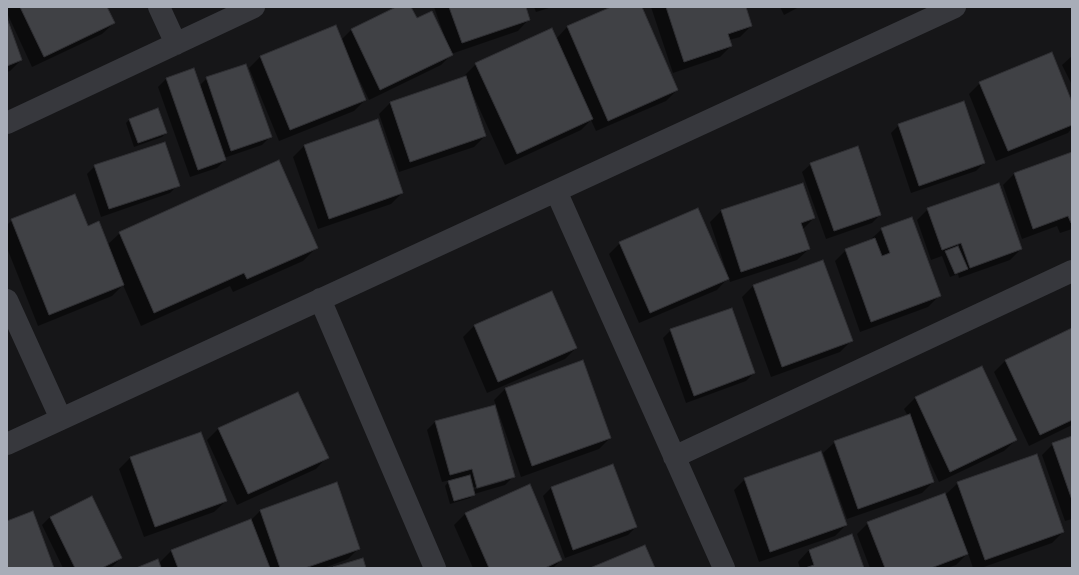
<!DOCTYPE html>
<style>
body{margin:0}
#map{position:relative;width:1079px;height:575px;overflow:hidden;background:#161618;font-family:Poppins,sans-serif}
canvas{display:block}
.frame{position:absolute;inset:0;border:8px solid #a8adb8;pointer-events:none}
</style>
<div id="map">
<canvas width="1079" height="575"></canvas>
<div class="frame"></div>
</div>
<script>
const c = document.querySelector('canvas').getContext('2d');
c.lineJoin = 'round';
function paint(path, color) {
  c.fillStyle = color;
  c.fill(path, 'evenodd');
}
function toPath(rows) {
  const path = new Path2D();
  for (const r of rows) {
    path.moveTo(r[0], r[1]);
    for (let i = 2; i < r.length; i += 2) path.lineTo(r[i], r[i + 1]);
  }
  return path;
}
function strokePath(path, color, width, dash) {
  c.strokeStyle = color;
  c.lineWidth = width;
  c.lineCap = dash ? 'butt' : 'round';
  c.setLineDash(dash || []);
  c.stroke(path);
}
paint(toPath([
 [7,7,106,7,114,23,102,34,32,67,7,13],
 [398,7,410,7,416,19,444,39,445,38,434,7,525,7,529,19,518,31,451,54,452,54,441,65,369,100,355,71,353,71,365,100,354,111,279,141,249,68,260,57,335,26,341,40,352,29],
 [534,7,552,7,536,12],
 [614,7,641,7,677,90,666,101,596,131,591,120,581,130,505,165,469,86,468,87,485,136,474,147,399,172,379,114,390,103,465,77,465,75,476,64,556,39,567,27],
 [651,7,745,7,751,26,740,37,729,40,731,46,720,57,673,73],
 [780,7,799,7,784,15],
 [7,21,21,60,10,71,7,72],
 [1072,56,1072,85,1062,65],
 [207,78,270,137,262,145,224,158,225,160,217,168,190,177,158,87,166,79,200,85],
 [980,83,1072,104,1072,128,1068,133,996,161,969,94],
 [130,119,166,133,162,137,134,147,126,123],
 [899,125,984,163,976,171,911,193,891,133],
 [304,146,402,193,391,204,318,229,293,157],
 [1072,153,1072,229,1060,233,1057,226,1022,239,1003,185,1014,174],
 [811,164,880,215,872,223,826,239,802,172],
 [95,166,178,185,170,193,101,217,87,174],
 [928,209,1021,249,1010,260,959,278,958,274,950,277,942,256,931,260,917,220],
 [721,211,814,218,802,230,809,249,797,260,730,282,729,277,717,290,639,323,609,254,620,243,727,276,728,276,710,222],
 [12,220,88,227,107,245,120,233,317,247,303,261,233,292,230,286,141,326,123,285,112,296,38,326,7,248,7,225],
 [882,229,939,296,928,307,860,332,835,261,846,250,870,240],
 [823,262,851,341,840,352,771,377,742,297,753,286],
 [552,293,576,348,565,359,487,393,463,337,474,326],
 [1072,329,1072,425,1029,446,994,372,1006,360],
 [671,330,754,373,746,381,686,403,663,338],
 [583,361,610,438,599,449,521,477,494,400,505,389],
 [982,367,1016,440,1004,451,939,482,923,448,921,449,933,482,922,493,847,519,823,453,835,442,908,416,904,409,915,398],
 [298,393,327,457,316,469,237,505,207,440,218,429],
 [435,422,513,477,505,485,474,494,470,498,450,504,445,486,450,480,442,482,427,430],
 [505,479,505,481,473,490,472,488],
 [1072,437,1072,519,1065,521,1042,455,1053,444],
 [130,458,226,501,214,512,144,537,119,469],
 [613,465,636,527,628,535,565,558,543,496,551,488],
 [745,479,846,525,835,536,759,562,734,490],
 [958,483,1063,532,1052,543,981,568,973,568,968,553,956,565,947,568,870,568,857,534,868,523,945,495],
 [337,484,359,548,348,559,324,568,162,568,160,562,171,551,250,521,260,511],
 [529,486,561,560,553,568,473,568,454,525,465,514],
 [50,517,121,558,113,566,109,568,63,568,42,525],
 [809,550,863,568,800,568,798,562],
 [363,560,365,568,335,568]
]), '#0007');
const building = toPath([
 [20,7,107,7,115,23,44,57,20,7],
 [396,7,411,7,417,18,432,11,453,55,380,90,351,29,396,7],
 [449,7,526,7,530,20,462,43,449,7],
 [611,7,642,7,678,90,608,121,567,26,611,7],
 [666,7,746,7,752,26,728,34,732,46,684,62,666,7],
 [7,18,22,60,7,66,7,18],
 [336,25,366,100,290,130,260,56,336,25],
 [552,28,593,119,517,154,475,63,552,28],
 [1052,52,1072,102,1072,125,1008,151,979,82,1052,52],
 [246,64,272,137,231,151,206,77,246,64],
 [194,68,226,160,198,170,166,78,194,68],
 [466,76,486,136,410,162,390,102,466,76],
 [964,101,985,163,919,186,898,124,964,101],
 [158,108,167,133,138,143,129,119,158,108],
 [378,119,403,193,329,219,304,145,378,119],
 [165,142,180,186,109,209,94,165,165,142],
 [858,146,881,215,834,231,810,163,858,146],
 [1072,152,1072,222,1071,223,1068,216,1033,229,1014,173,1072,152],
 [279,160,318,248,247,279,244,273,154,313,119,232,279,160],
 [803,183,815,218,801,223,810,249,741,272,721,210,803,183],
 [999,183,1022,249,970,268,961,243,942,250,927,208,999,183],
 [75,194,88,226,99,221,124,285,49,315,11,219,75,194],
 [698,208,729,279,650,313,619,242,698,208],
 [912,217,941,296,871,322,845,249,875,238,882,256,890,253,881,228,912,217],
 [958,246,968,269,955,274,945,251,958,246],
 [823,260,853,341,782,367,753,285,823,260],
 [552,291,577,348,498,382,474,325,552,291],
 [732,308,755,373,694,396,670,329,732,308],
 [1072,328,1072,420,1040,435,1005,360,1072,328],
 [583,360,611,438,532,466,505,388,583,360],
 [982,366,1017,440,950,472,915,397,982,366],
 [298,392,329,458,248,494,218,428,298,392],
 [495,405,515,477,477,488,472,469,450,475,435,421,495,405],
 [910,414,934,482,858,509,834,441,910,414],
 [201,432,227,501,155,527,130,457,201,432],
 [1072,436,1072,500,1052,443,1072,436],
 [821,451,847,525,770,552,744,478,821,451],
 [1037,454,1064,532,985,560,957,482,1037,454],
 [613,464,637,527,573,550,551,487,613,464],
 [470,475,475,495,454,501,448,481,470,475],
 [337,482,360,549,305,568,280,568,260,510,337,482],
 [530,484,562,560,545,568,489,568,465,513,530,484],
 [945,493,968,554,931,568,885,568,867,522,945,493],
 [92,496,122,558,102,568,75,568,50,517,92,496],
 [33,511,54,568,7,568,7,521,33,511],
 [251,519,270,568,178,568,171,550,251,519],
 [852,534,864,568,805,568,814,565,809,550,852,534],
 [645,545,655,568,590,568,645,545],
 [363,558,366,568,333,567,363,558],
 [158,559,161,568,136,568,158,559]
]);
paint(building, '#404145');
strokePath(building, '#303034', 1);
strokePath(toPath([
 [159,7,176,44],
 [7,123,254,7],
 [556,191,724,568],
 [320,299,435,568],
 [7,300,61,419],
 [7,444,955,7],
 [674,457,1072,271]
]), '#37383d', 22);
</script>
